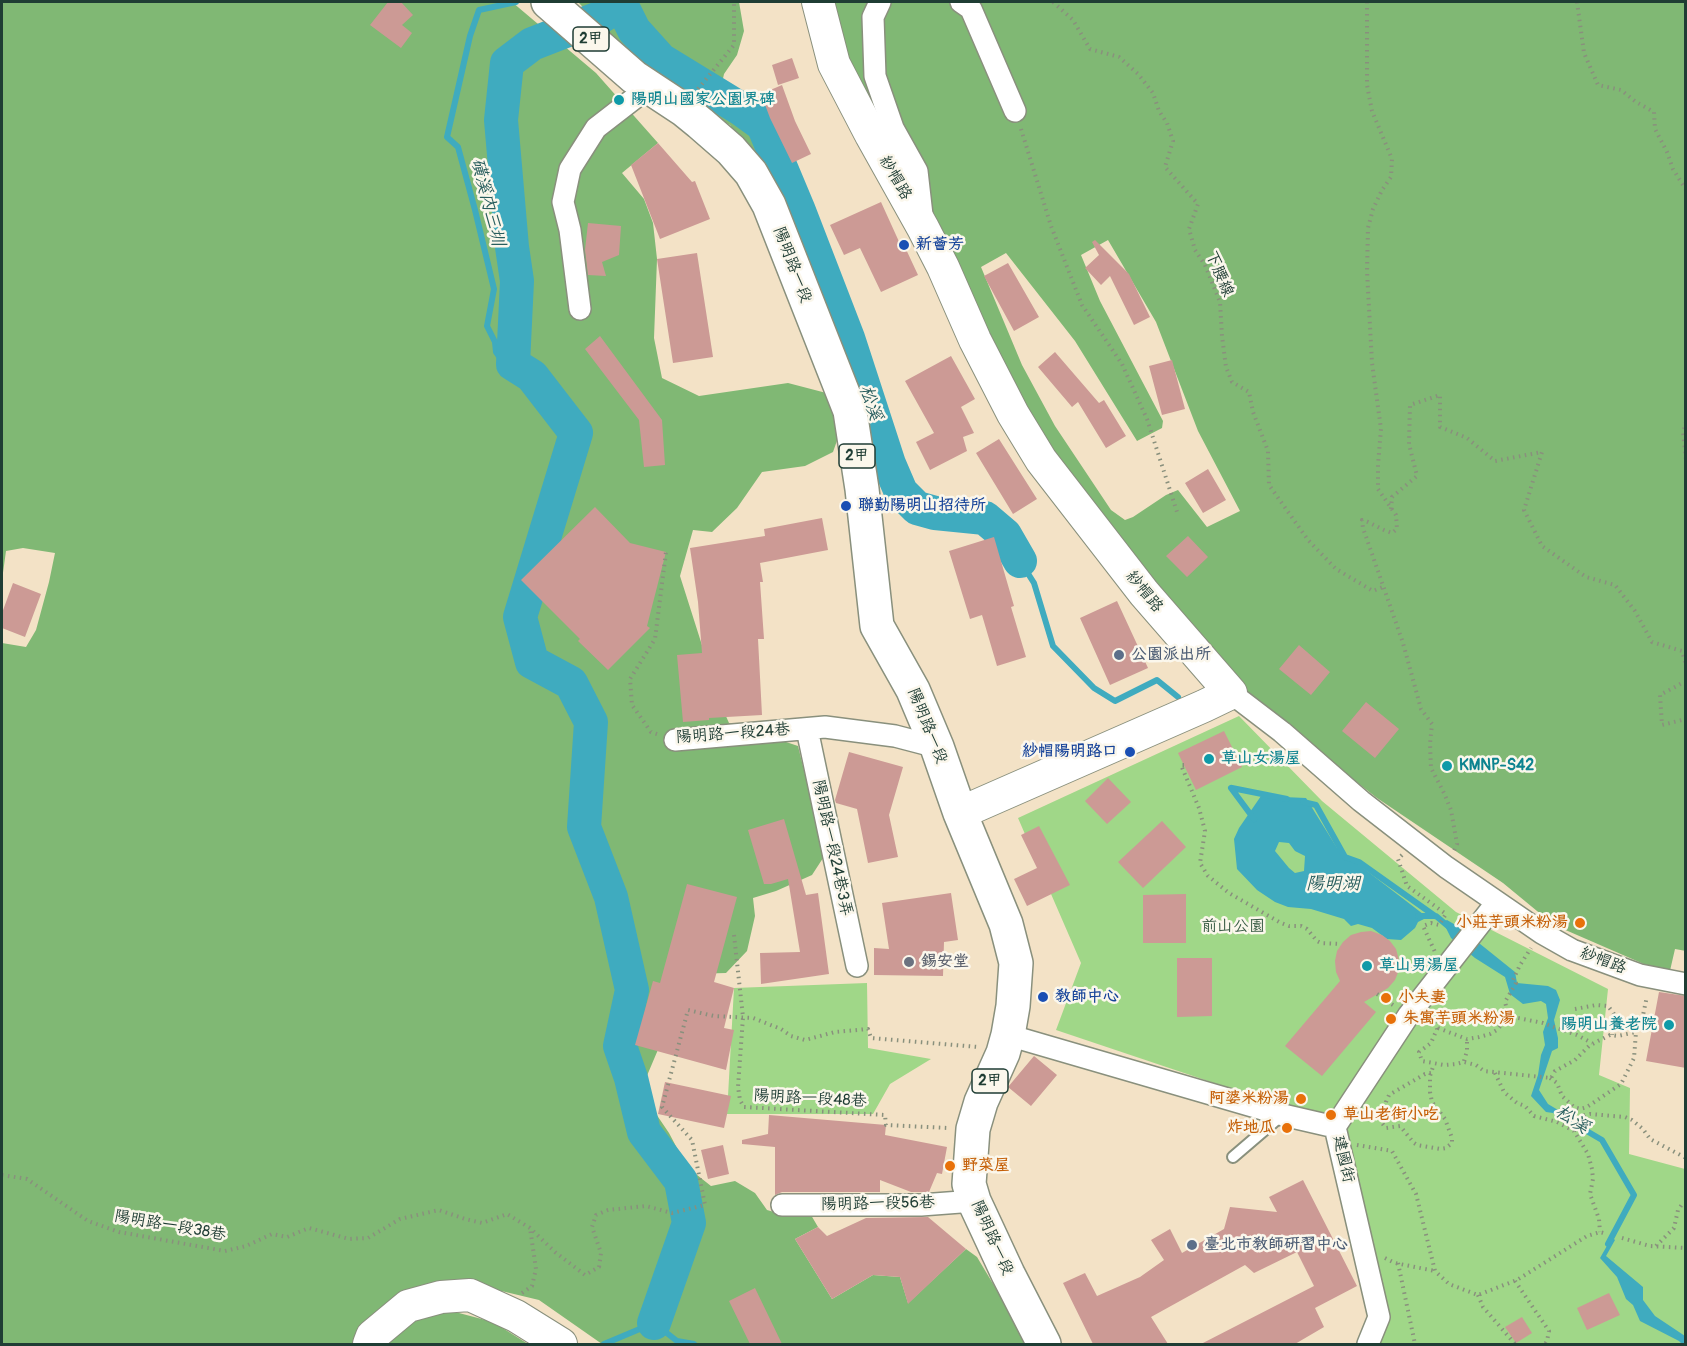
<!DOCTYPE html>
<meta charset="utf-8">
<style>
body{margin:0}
#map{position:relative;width:1687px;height:1346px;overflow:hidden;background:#f3e2c6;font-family:Pangolin,sans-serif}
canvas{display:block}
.frame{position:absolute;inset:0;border:3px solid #1f3d34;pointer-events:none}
</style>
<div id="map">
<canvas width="1687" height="1346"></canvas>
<div class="frame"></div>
</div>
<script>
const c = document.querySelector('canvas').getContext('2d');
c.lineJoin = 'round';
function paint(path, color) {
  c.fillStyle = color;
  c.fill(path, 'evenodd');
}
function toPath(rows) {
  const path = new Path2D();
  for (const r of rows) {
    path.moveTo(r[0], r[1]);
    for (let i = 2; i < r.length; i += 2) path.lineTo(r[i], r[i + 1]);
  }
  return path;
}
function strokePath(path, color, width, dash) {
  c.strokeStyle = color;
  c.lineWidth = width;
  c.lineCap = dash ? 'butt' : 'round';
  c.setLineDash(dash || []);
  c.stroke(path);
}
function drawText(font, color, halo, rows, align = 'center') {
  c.font = font + ' Pangolin,"LXGW WenKai TC",sans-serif';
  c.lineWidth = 5;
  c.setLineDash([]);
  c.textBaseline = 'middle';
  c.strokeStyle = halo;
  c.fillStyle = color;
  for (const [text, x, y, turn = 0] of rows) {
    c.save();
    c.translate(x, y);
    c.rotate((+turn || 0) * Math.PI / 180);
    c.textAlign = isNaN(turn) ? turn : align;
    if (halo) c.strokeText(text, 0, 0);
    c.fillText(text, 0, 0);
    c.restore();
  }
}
paint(toPath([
 [1239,716,1322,801,1456,912,1608,989,1599,1075,1630,1088,1629,1154,1685,1169,1685,1344,1372,1344,1385,1300,1342,1126,1056,1030,1081,963,1018,818],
 [867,983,868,1048,931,1059,890,1084,873,1114,727,1114,734,988]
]), '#a0d788');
paint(toPath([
 [2,2,512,2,596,73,658,143,622,173,644,199,653,223,657,259,654,338,662,378,699,396,788,383,834,395,839,435,833,452,805,466,762,472,737,508,712,532,693,530,680,576,721,705,729,723,798,746,825,855,812,875,776,891,753,898,755,916,747,951,726,973,690,974,646,1078,650,1105,669,1133,687,1167,711,1186,735,1181,755,1193,767,1210,788,1216,811,1215,818,1227,795,1239,832,1299,873,1275,900,1277,908,1303,966,1249,977,1257,1029,1344,602,1344,539,1300,468,1283,358,1344,2,1344,2,643,26,647,36,630,49,582,55,553,23,548,6,551,2,580],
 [578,2,739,2,744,31,737,55,724,74,722,83,753,106,760,156,760,168,747,155,730,125,713,116,647,66,602,27],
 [826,2,1685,2,1686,951,1675,949,1669,975,1554,925,1503,883,1377,798,1264,710,1213,655,1044,456,855,90],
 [1108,240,1156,322,1198,431,1240,511,1207,527,1178,490,1166,495,1133,517,1125,520,1111,510,1055,426,1022,365,981,267,1006,253,1075,341,1137,441,1162,428,1163,421,1100,301,1081,255],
 [442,1311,459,1313,493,1322,528,1344,384,1344,388,1340,422,1316]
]), '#80b874');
paint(toPath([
 [1261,796,1306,798,1337,848,1423,914,1424,919,1418,922,1415,928,1401,940,1387,939,1372,928,1358,924,1351,926,1344,919,1311,909,1288,907,1275,902,1257,890,1237,869,1234,839,1239,828],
 [1279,842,1289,843,1295,851,1305,856,1304,871,1295,873,1289,868,1275,851],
 [1447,920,1459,927,1515,972,1517,983,1548,986,1556,990,1560,1000,1554,1020,1558,1038,1558,1048,1552,1051,1539,1090,1548,1104,1578,1122,1573,1127,1553,1113,1546,1112,1531,1096,1538,1075,1541,1055,1545,1045,1543,1032,1548,1018,1546,1004,1541,1001,1523,1004,1510,994,1505,977,1475,958,1451,938,1443,922],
 [1612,1237,1615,1240,1606,1256,1643,1287,1643,1300,1655,1316,1685,1336,1685,1344,1682,1344,1679,1341,1640,1321,1633,1305,1626,1299,1617,1277,1600,1258]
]), '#3fabbf');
strokePath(toPath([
 [513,364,503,362,496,352,495,342,487,326,494,289,475,210,458,147,447,137,470,36,479,10,516,2],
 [1020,561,1034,583,1053,646,1094,688,1115,701,1157,680,1178,697],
 [1231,788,1254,819],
 [1232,788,1287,799],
 [1303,802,1316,805,1345,857,1359,862,1435,916],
 [1418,916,1436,916,1449,927],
 [1568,1120,1602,1140,1634,1195,1608,1244],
 [604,1344,654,1323,677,1341,694,1344]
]), '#3fabbf', 6);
strokePath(toPath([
 [622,2,621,4,634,30,661,60,741,109,763,125,799,211,848,338,889,464,901,492,917,508,935,513,985,518,1005,535,1020,561],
 [621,4,599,18,532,44,507,63,501,120,512,247,517,281,513,364,532,376,576,433,520,617,532,662,571,683,591,722,584,827,611,897,632,990,620,1046,631,1078,644,1132,681,1181,689,1223,654,1323]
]), '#3fabbf', 34);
paint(toPath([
 [388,2,401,2,413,15,402,25,412,33,401,48,370,25],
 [792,58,799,78,778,85,772,65],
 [782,85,795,121,811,154,792,163,770,118,761,94],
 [658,143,692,182,695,181,710,219,660,239,631,165],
 [881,202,901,246,904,245,918,275,881,292,860,248,844,255,830,225],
 [588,223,621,226,619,255,602,262,606,276,588,275,585,250],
 [1095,240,1129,274,1150,317,1134,325,1110,276,1101,285,1085,268,1099,255,1092,242],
 [697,253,713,357,673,363,657,259],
 [1008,263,1039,317,1014,331,984,276],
 [600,336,662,420,665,465,644,467,639,420,585,349],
 [1055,352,1099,403,1104,400,1126,436,1106,448,1078,402,1072,407,1038,367],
 [951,356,975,399,961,407,974,433,963,437,967,451,930,470,916,442,934,433,905,381],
 [1172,360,1185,409,1162,415,1149,366],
 [999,439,1037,499,1013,514,976,453],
 [1208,469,1226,500,1203,513,1185,483],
 [595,507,630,543,666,552,647,626,650,628,608,670,578,641,580,639,521,580],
 [822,518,828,550,760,563,763,582,760,582,764,639,758,639,762,715,709,718,709,720,683,722,677,655,702,653,698,602,690,548,765,536,764,529],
 [1188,536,1208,557,1187,577,1166,556],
 [994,537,1014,606,1011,607,1026,657,997,666,982,615,970,619,949,551],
 [13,583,41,594,25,637,2,628,2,613],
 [1117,601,1148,668,1110,685,1080,618],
 [1299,645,1330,672,1311,695,1279,669],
 [1366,702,1399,729,1375,758,1342,731],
 [1224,731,1242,767,1196,790,1178,753],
 [849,752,903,767,889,815,898,857,868,863,857,809,836,803,835,800],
 [1108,778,1131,802,1107,824,1085,801],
 [784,819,806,895,818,893,829,974,761,984,760,953,800,952,788,879,771,884,764,884,748,830],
 [1162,821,1186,847,1143,888,1118,862],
 [1039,826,1070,885,1027,906,1014,879,1037,868,1021,835],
 [687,884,737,897,714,982,734,988,724,1028,734,1030,726,1070,635,1045,653,981,660,983],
 [951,893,958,940,944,942,943,976,874,975,874,948,889,949,882,903],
 [1186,894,1186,943,1143,943,1143,895],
 [1371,931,1382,935,1390,941,1396,949,1399,960,1399,970,1395,980,1388,988,1364,1002,1376,1012,1322,1076,1285,1046,1340,981,1336,972,1335,961,1337,951,1343,942,1351,935,1361,932],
 [1177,958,1212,958,1212,1016,1177,1017],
 [1659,992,1686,996,1686,1068,1646,1061],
 [1034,1056,1057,1075,1031,1106,1008,1087],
 [665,1082,731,1096,724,1128,658,1114],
 [769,1115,886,1125,885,1135,947,1147,942,1174,937,1173,929,1192,911,1192,880,1180,880,1192,782,1192,775,1195,775,1147,742,1144,742,1140,768,1134],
 [723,1145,729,1174,708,1179,701,1150],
 [1303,1180,1357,1286,1315,1308,1324,1327,1295,1344,1201,1344,1314,1286,1297,1252,1254,1273,1245,1265,1151,1317,1168,1344,1093,1344,1063,1283,1085,1273,1097,1296,1140,1277,1164,1260,1151,1240,1170,1229,1182,1253,1224,1229,1230,1207,1277,1212,1269,1197],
 [928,1217,966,1249,908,1304,900,1277,873,1275,832,1299,795,1239,818,1227,827,1236,866,1218],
 [755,1288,782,1344,750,1344,729,1301],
 [1609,1293,1620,1315,1587,1330,1577,1308],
 [1522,1317,1532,1333,1516,1343,1505,1327]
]), '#cc9a95');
const lane = toPath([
 [1233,1157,1282,1115]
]);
const street = toPath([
 [880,2,873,17,875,76,893,128,917,171,922,215],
 [961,2,971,9,1015,111],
 [580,309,570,230,563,202,570,169,596,128,649,87],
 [1231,693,1282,732,1361,801,1446,867,1542,933,1572,950,1640,975,1686,984],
 [807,729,857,966],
 [675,740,825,727,895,736,937,747],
 [1008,1035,1283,1115,1335,1127],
 [1335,1127,1408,1016,1497,902],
 [1335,1127,1379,1317,1368,1344],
 [782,1205,921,1205,974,1201]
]);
const secondary = toPath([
 [818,2,834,64,871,135,923,228,943,267,975,340,1013,414,1041,460,1144,593,1231,693,1204,706,960,813],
 [369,1344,372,1336,408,1306,441,1297,470,1295,516,1316,561,1344]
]);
const primary = toPath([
 [548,2,634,77,684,110,700,123,731,150,751,173,769,205,850,411,862,489,877,626,913,690,937,747,960,813,1006,924,1016,963,1013,1006,1008,1035,1003,1053,981,1102,973,1129,969,1184,974,1201,988,1231,1008,1274,1044,1344]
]);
strokePath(lane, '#89907d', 14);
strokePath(street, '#89907d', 24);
strokePath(secondary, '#89907d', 34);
strokePath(primary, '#89907d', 36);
strokePath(toPath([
 [1053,2,1073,20,1090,49,1119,57,1138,74,1153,93,1159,111,1167,123,1173,141,1165,167,1198,204,1189,229,1195,250,1205,265,1220,302,1222,336,1226,367,1232,382,1249,392,1253,412,1268,451,1269,485,1308,540,1336,569,1373,591,1383,587],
 [1367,2,1367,85,1372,111,1392,159,1391,177,1382,190,1373,209,1368,228,1367,271,1372,363,1381,429,1378,465,1378,489,1396,515,1397,529,1392,533,1384,530,1368,522,1362,520,1363,528,1403,643,1421,709,1432,724,1430,744,1431,768,1444,793,1451,810,1457,844,1454,851],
 [1577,2,1584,53,1598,85,1621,90,1636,102,1654,112,1655,129,1667,152,1673,169,1686,190],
 [698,89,734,45,734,2],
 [1021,129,1051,226,1082,305,1122,364,1147,419,1178,515],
 [1686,422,1683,432,1686,461],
 [1391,509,1392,497,1417,476,1409,444,1410,405,1440,395,1440,427,1467,438,1495,461,1542,452,1524,510,1542,546,1586,577,1615,585,1635,611,1652,642,1682,651,1686,665],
 [1686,681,1660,695,1662,725,1686,719],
 [657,734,651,732,632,705,630,679,655,639,666,552],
 [1184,765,1181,765,1199,808,1205,831,1200,863,1208,876,1229,893,1281,923,1289,926,1301,926,1307,929,1317,941,1321,943,1341,944],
 [1402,855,1398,859,1407,886,1446,914,1439,925,1431,923,1423,926,1435,952],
 [734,935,743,1017,738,1087,740,1100,744,1107,885,1115,886,1125,948,1128],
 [1377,994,1393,1005],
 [1575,1009,1596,1005,1608,1006,1617,1018,1612,1027,1612,1035],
 [1432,1017,1437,1029,1431,1043,1419,1052,1422,1061,1444,1065,1456,1064,1464,1062,1476,1065,1484,1071,1551,1078,1555,1071,1575,1060,1589,1046,1598,1041,1610,1035,1618,1036,1636,1032,1642,1020,1647,996],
 [1509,1017,1505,1002,1516,983,1513,980,1520,965,1531,948],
 [1438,1028,1467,1039,1479,1037,1490,1034,1497,1030,1508,1017,1513,1017,1543,1023,1577,1035,1592,1043],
 [1464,1061,1467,1051,1467,1039],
 [1431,1073,1425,1074,1389,1095,1386,1102,1386,1109,1383,1116,1382,1123,1386,1128,1400,1126,1414,1143,1417,1145,1440,1149,1446,1148,1452,1143,1452,1138,1445,1119,1432,1102,1430,1092,1430,1076,1434,1064],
 [1495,1073,1504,1092,1517,1103,1525,1106,1534,1116,1557,1122,1574,1131,1588,1154,1592,1169,1593,1179,1590,1194,1599,1219,1600,1232],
 [1550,1078,1557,1083,1562,1096,1574,1107,1580,1109,1587,1107,1621,1084,1634,1058,1636,1032],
 [1574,1131,1585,1115,1590,1114,1625,1117,1632,1120,1643,1129,1650,1139,1686,1158],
 [1357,1145,1392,1151,1416,1194,1435,1271,1449,1284,1478,1295,1517,1280,1587,1236,1600,1232,1607,1234],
 [2,1175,27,1179,88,1221,119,1232,225,1251,246,1246,272,1234,287,1237,309,1228,349,1239,368,1238,400,1219,439,1210,465,1219,482,1223,507,1214,530,1228,555,1252,585,1275,599,1267,601,1253,592,1227,596,1215,608,1210,646,1206,672,1213,705,1205,692,1140,662,1107,688,1010,714,1016,753,1018,781,1029,791,1036,805,1040,835,1032,868,1029,871,1038,979,1047],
 [1622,1238,1650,1246,1686,1248],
 [1656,1246,1674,1228,1678,1210,1683,1203,1686,1202],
 [1385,1258,1395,1263,1435,1271],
 [1398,1263,1415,1344],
 [1515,1281,1549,1331,1547,1341,1545,1344],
 [522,1293,532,1286,536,1269,530,1228],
 [1478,1295,1483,1307,1515,1344]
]), '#89907d', 4, [1.5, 4.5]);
strokePath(lane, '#fff', 10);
strokePath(street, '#fff', 21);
strokePath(secondary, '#fff', 32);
strokePath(primary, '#fff', 33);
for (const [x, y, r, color] of [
 [619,100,6,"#0f9aa8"],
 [904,245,6,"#1a4fb4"],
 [846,506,6,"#1a4fb4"],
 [1119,655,6,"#5c6f8a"],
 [1130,752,6,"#1a4fb4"],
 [1209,759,6,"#0f9aa8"],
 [1447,766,6,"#0f9aa8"],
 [1580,923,6,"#e8710a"],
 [909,962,6,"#6b7280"],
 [1367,966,6,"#0f9aa8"],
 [1043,997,6,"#1a4fb4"],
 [1386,998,6,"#e8710a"],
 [1391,1019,6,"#e8710a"],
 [1669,1025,6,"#0f9aa8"],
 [1301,1099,6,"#e8710a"],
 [1331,1115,6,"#e8710a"],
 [1287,1128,6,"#e8710a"],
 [950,1166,6,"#e8710a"],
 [1192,1245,6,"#5c6f8a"]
]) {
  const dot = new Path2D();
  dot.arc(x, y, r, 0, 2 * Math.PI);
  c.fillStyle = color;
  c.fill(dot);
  strokePath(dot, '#fbf7ec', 2);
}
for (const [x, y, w] of [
 [591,39,36],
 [857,456,36],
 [990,1081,36]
]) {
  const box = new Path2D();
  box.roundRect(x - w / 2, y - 12, w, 24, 4.5);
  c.fillStyle = '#fbf7ec';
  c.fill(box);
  strokePath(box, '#1f3d34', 1.5);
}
drawText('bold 15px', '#1f3d34', null, [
 ["2甲",591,39],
 ["2甲",857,456],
 ["2甲",990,1081]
]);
drawText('bold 16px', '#0d838f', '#fbf7ec', [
 ["陽明山國家公園界碑",631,100],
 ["草山女湯屋",1221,759],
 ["KMNP-S42",1459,766],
 ["草山男湯屋",1379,966],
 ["陽明山養老院",1657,1025,"right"]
], 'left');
drawText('16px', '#1f3d34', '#fbf7ec', [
 ["紗帽路",895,178,60],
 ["陽明路一段",792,265,69],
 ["下腰線",1219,274,67],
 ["紗帽路",1144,592,51],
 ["陽明路一段",927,726,68],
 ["陽明路一段24巷",733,734,-4],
 ["陽明路一段24巷3弄",832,848,78],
 ["紗帽路",1603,961,21],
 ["陽明路一段48巷",810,1099,3],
 ["建國街",1343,1159,77],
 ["陽明路一段56巷",878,1204,-1],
 ["陽明路一段38巷",170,1226,10],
 ["陽明路一段",992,1238,66]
]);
drawText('bold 16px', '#164399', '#fbf7ec', [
 ["新薈芳",916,245],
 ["聯勤陽明山招待所",858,506],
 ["紗帽陽明路口",1118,752,"right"],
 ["教師中心",1055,997]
], 'left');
drawText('bold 16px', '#4e5e75', '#fbf7ec', [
 ["公園派出所",1131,655],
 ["臺北市教師研習中心",1204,1245]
], 'left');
drawText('bold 16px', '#c56008', '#fbf7ec', [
 ["小莊芋頭米粉湯",1568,923,"right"],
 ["小夫妻",1398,998],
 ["朱寓芋頭米粉湯",1403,1019],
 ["阿婆米粉湯",1289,1099,"right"],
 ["草山老街小吃",1343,1115],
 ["炸地瓜",1275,1128,"right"],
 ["野菜屋",962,1166]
], 'left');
drawText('16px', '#395c45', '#fbf7ec', [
 ["前山公園",1233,927]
]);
drawText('bold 16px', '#5b616d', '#fbf7ec', [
 ["錫安堂",921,962]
], 'left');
drawText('italic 18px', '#295e5e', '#fbf7ec', [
 ["磺溪內三圳",487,202,76],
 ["松溪",870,403,71],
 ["陽明湖",1333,884],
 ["松溪",1572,1120,34]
]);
</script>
